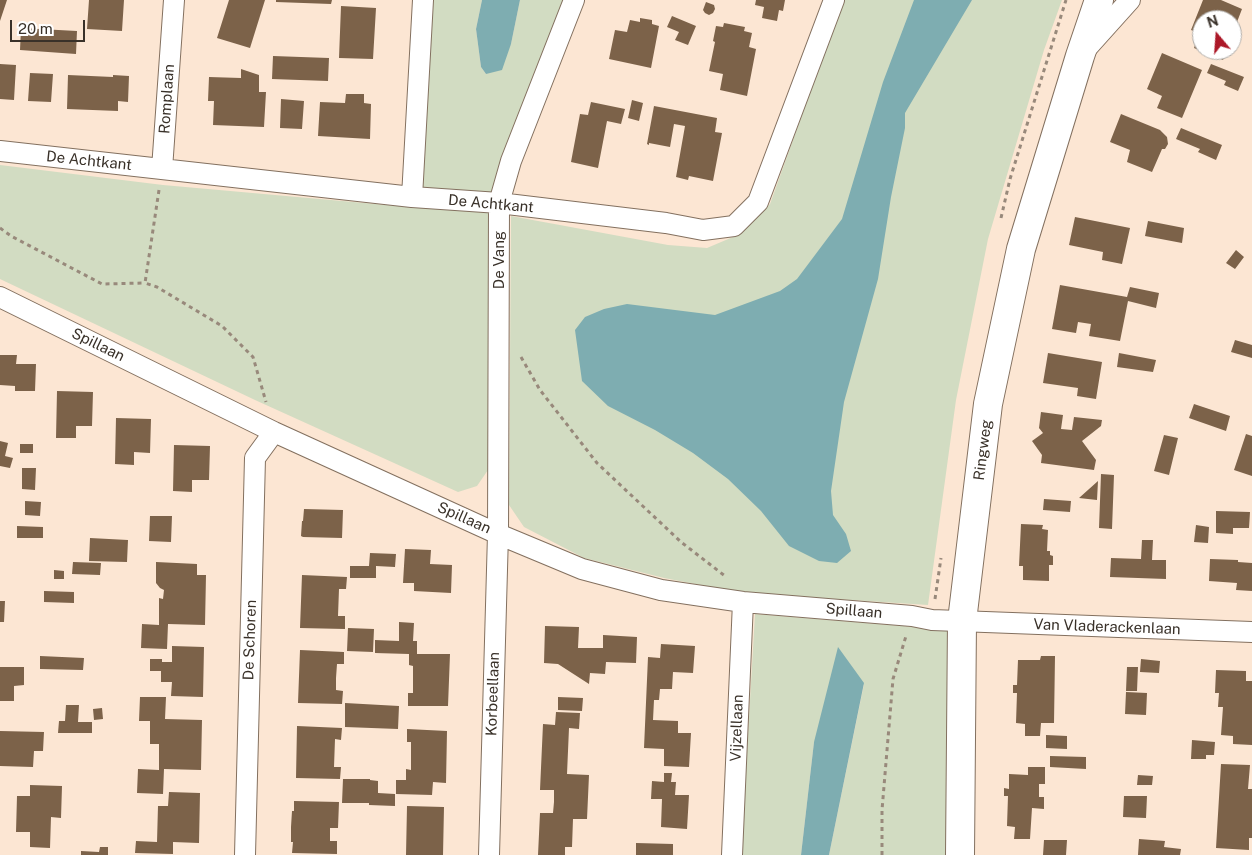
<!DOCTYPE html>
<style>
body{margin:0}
#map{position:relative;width:1252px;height:855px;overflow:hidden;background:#fce6d3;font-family:"Public Sans",sans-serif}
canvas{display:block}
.north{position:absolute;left:1192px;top:10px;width:50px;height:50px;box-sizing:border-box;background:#fff;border:1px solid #b0ada9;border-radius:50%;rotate:342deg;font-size:14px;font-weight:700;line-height:20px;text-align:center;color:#393129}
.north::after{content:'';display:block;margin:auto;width:18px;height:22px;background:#ac1828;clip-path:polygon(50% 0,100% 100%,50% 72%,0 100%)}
.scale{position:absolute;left:10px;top:20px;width:75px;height:22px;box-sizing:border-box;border:2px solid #393129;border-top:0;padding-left:6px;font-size:15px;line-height:18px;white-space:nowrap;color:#393129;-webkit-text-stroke:4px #fff;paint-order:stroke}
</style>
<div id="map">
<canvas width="1252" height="855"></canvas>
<div class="north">N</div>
<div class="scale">20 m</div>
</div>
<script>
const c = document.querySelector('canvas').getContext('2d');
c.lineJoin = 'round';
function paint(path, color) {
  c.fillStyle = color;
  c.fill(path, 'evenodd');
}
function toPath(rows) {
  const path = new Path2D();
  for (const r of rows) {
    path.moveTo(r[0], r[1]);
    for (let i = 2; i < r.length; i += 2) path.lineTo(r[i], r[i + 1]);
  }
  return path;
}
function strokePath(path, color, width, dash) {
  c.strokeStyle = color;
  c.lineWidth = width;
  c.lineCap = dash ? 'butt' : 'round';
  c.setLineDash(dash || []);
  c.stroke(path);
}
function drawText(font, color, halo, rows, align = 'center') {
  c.font = font + ' "Public Sans",sans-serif';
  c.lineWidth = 5;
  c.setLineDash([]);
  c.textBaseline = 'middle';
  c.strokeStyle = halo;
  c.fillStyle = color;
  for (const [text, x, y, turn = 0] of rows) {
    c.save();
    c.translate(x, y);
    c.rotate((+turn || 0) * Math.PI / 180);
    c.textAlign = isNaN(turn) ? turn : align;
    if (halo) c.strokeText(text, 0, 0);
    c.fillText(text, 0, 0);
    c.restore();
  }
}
paint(toPath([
 [433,0,482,0,476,29,481,67,486,74,511,44,520,0,564,0,493,197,421,190],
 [843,0,1062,0,1044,50,988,239,956,400,928,605,742,593,664,578,584,558,524,527,509,505,511,216,668,245,707,248,740,234,770,204],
 [0,165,163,185,387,205,490,213,488,470,477,486,458,492,255,400,0,279],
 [755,614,952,630,950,855,829,855,864,684,814,742,801,855,741,855]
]), '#d2dcc2');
paint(toPath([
 [482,0,520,0,511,44,502,70,486,74,481,67,476,29],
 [914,0,972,0,905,113,905,128,891,197,878,279,844,402,831,491,833,515,846,534,851,551,837,563,819,561,789,546,761,511,728,479,693,453,655,430,608,406,582,381,575,330,585,317,604,309,627,304,715,315,780,291,797,279,842,219,883,82],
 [838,647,864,683,829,855,801,855,814,742]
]), '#7eadb1');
paint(toPath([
 [0,0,7,0,0,21],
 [89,0,124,0,122,31,87,29],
 [229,0,265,0,250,48,217,38],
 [276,0,332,0,331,4,276,2],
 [756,0,785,0,783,11,779,10,777,21,762,18,764,7,755,5],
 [1203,0,1221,0,1242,9,1232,35,1232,20,1202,20,1202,50,1227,50,1223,60,1194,48,1199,33,1191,30],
 [706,2,714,5,715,9,713,13,709,15,705,13,703,10],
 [341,6,376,8,373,59,339,58],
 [672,16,696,26,688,45,675,40,679,32,667,27],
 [640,18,652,20,652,24,659,26,651,68,609,59,615,30,627,32,630,20,640,22],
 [724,23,745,27,744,31,752,33,749,47,756,49,747,96,720,90,723,74,709,71,715,42,713,41,716,26,723,27],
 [21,28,77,31,76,54,20,50],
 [1162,53,1202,70,1182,118,1157,108,1162,96,1147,89],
 [273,56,329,58,328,81,272,79],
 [0,64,16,65,14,100,0,99],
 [1211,64,1244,77,1238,91,1224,85,1226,81,1207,73],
 [241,69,259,75,259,92,266,92,264,127,213,125,214,101,208,101,209,77,241,78],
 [30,73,53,74,51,102,28,101],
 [68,75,113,77,113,75,129,76,128,102,118,101,118,111,67,109],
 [346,94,364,94,364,103,371,104,370,139,318,136,320,102,345,103],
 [281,99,304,101,302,129,280,128],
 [632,100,643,103,639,121,628,118],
 [591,102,625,109,621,124,607,121,598,168,571,162,580,114,588,115],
 [654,106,717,118,715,132,722,133,713,181,689,176,688,180,676,177,685,126,674,124,670,147,649,143,649,145,647,144],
 [1121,114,1160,130,1167,137,1168,144,1165,149,1162,149,1152,172,1127,162,1130,150,1110,142],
 [1181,128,1222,145,1216,160,1198,152,1200,149,1176,139],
 [1075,217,1130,228,1122,264,1102,260,1103,252,1069,245],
 [1148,221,1184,228,1182,243,1145,236],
 [1236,250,1244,257,1235,269,1226,263],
 [1060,285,1127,297,1130,287,1159,293,1156,308,1128,301,1120,341,1089,336,1091,324,1078,322,1076,333,1052,329],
 [1235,340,1252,345,1252,358,1231,352],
 [1048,353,1102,362,1096,399,1077,396,1078,388,1043,383],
 [1119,353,1156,360,1153,372,1117,367],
 [0,355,17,355,16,364,36,364,35,391,15,391,15,386,0,385],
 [57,391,93,392,92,426,76,426,76,438,56,438],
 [1194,404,1230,416,1226,431,1189,418],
 [1041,412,1063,415,1061,429,1072,430,1074,417,1102,420,1101,426,1082,441,1096,460,1094,470,1041,463,1042,455,1032,441,1043,433,1039,428],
 [116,418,151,419,150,453,134,452,134,465,115,464],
 [1246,434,1252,436,1252,476,1234,470],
 [1164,435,1178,438,1169,475,1154,471],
 [0,441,8,443,5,456,13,458,10,468,0,466],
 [20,444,33,444,33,453,20,453],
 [174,445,210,446,209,480,192,480,192,492,173,491],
 [22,468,36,468,35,490,22,489],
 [1101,474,1114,475,1112,529,1099,528],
 [1098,481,1097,500,1079,498],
 [1044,499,1071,501,1070,512,1043,510],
 [25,501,41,502,40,516,25,515],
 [304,509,343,510,342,538,303,537,301,536,302,521,303,521],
 [1216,511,1250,512,1249,528,1233,528,1233,534,1216,533],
 [150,516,172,516,171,542,149,541],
 [1021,524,1043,525,1042,529,1048,530,1047,551,1050,551,1050,555,1053,556,1053,565,1049,565,1049,581,1023,580,1023,566,1019,566],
 [1196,525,1209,527,1208,543,1194,542],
 [17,526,43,527,43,538,17,538],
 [90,538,128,540,127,562,89,561],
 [1142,540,1153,540,1152,560,1166,560,1166,579,1110,577,1111,558,1141,559],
 [405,549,431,550,430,564,452,565,451,593,414,591,414,583,403,583],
 [370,553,396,554,395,567,376,566,376,578,350,578,350,566,369,566],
 [1210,559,1238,560,1238,562,1252,563,1252,591,1236,590,1237,583,1209,581],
 [73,562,101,563,100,575,72,574],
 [156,562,197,564,197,575,206,575,205,625,168,624,167,649,141,648,142,624,159,625,159,598,163,599,164,590,160,588,156,583],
 [54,570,64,571,64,579,54,579],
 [302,575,347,577,346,589,339,589,338,616,345,616,345,629,300,628],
 [44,591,74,592,74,603,44,602],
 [0,601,5,601,4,622,0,622],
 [399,622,414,623,413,641,417,641,417,654,450,654,448,706,408,706,408,693,413,693,413,666,409,665,409,654,375,653,375,640,399,641],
 [545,626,579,627,578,648,603,648,603,635,637,637,636,663,606,662,605,674,590,673,589,684,558,664,544,663],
 [348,628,374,629,373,652,347,651],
 [661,644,695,646,693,673,673,672,672,689,660,689,659,700,654,700,653,720,678,721,678,733,691,733,689,767,664,766,664,749,644,748,648,657,660,658],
 [172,646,204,647,203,697,171,696,172,682,161,682,161,671,150,671,150,659,162,659,162,662,172,662],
 [300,650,344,652,344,664,337,664,336,678,336,690,343,691,342,704,298,703],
 [40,656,84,658,83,670,40,669],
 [1041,656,1055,656,1054,723,1041,723,1040,736,1025,736,1025,724,1016,723,1017,693,1013,693,1013,685,1017,685,1018,660,1040,660],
 [1141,659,1160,661,1159,673,1140,672],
 [0,667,24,667,24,685,14,686,14,701,0,701],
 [1127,667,1138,667,1137,691,1126,691],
 [1216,670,1246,671,1246,681,1252,681,1252,745,1233,744,1233,736,1221,735,1223,707,1218,707,1219,693,1215,693],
 [1126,692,1147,693,1146,715,1125,714],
 [140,697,166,697,165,719,202,720,201,770,164,769,163,794,137,793,138,769,159,770,159,744,150,744,150,721,139,721],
 [558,697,583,698,582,711,558,710],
 [345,703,399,706,398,729,345,727],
 [66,705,79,705,78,722,92,722,92,733,58,733,59,721,65,721],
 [102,708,103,719,94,720,93,709],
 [556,712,580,713,579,729,569,728,567,774,589,775,587,819,573,819,572,847,565,847,565,855,538,855,540,813,553,813,554,802,554,790,540,790,543,724,555,725],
 [297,726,342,728,341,740,335,739,334,767,341,767,340,779,296,778],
 [407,729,447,731,446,783,433,782,432,795,396,794,396,780,406,780,406,769,411,770,411,742,407,742],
 [0,731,44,732,43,751,34,751,33,767,0,766],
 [1046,735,1067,736,1067,749,1046,748],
 [1192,740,1215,742,1214,755,1206,755,1206,759,1191,759],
 [1050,756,1086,757,1086,769,1050,767],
 [1221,764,1250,765,1248,789,1252,789,1252,838,1249,838,1249,850,1216,848],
 [1028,767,1045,767,1045,784,1039,784,1039,797,1044,797,1044,809,1032,808,1030,839,1014,839,1015,827,1007,826,1008,796,1004,796,1004,788,1009,789,1009,774,1028,775],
 [664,773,672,773,671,782,676,782,675,795,689,795,687,829,661,827,662,799,651,799,652,781,664,782],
 [1138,775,1153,776,1152,785,1137,785],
 [343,779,370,779,370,780,378,781,378,793,395,794,395,806,369,805,369,803,342,803],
 [30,785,62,786,61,818,51,817,50,848,30,847,30,832,16,832,17,796,30,796],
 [169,792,200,793,199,843,173,842,173,854,135,853,136,841,157,842,158,806,168,806],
 [1124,796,1147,796,1146,818,1123,817],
 [294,801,339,802,338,828,330,828,330,841,337,841,337,854,292,853,293,842,291,842,291,827,292,811,294,811],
 [407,806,444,807,443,855,406,855],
 [1139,839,1165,841,1164,847,1181,849,1180,855,1138,855],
 [1044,840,1067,840,1066,855,1043,855],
 [636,843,673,844,673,855,636,855],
 [100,847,108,847,108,855,81,855,81,851,99,852]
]), '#7c6249');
const street = toPath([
 [1086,49,1130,0],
 [0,151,412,197,499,203,666,223,703,230,734,226,758,202,834,0],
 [162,169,174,0],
 [412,197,423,0],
 [0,297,274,432,498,534,582,569,661,590,743,602,912,616,932,620,1252,632],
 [245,855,255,458,274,432],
 [489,855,498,534,499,203,511,161,574,0],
 [732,855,743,602]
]);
const secondary = toPath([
 [960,855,962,621,988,404,1021,249,1080,56,1099,0]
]);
strokePath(street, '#83705f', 22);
strokePath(secondary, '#83705f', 30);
strokePath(toPath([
 [159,190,145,283,157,287,222,326,253,357,266,402],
 [1001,218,1010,179,1066,0],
 [0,228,11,236,102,284,145,283],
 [521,357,540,390,597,463,681,542,725,576],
 [935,599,941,558],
 [882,855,882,810,893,679,906,636]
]), '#98897b', 3, [4, 4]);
strokePath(street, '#fff', 20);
strokePath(secondary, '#fff', 28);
drawText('15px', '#393129', '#fff', [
 ["Romplaan",167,99,-86],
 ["De Achtkant",89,161,6],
 ["De Achtkant",491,204,5],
 ["De Vang",499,260,-90],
 ["Spillaan",98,345,26],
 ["Ringweg",983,450,-83],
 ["Spillaan",464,518,24],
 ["Spillaan",854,611,5],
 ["Van Vladerackenlaan",1107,627,2],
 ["De Schoren",250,640,-88],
 ["Korbeellaan",493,694,-88],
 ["Vijzellaan",737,728,-88]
]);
</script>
